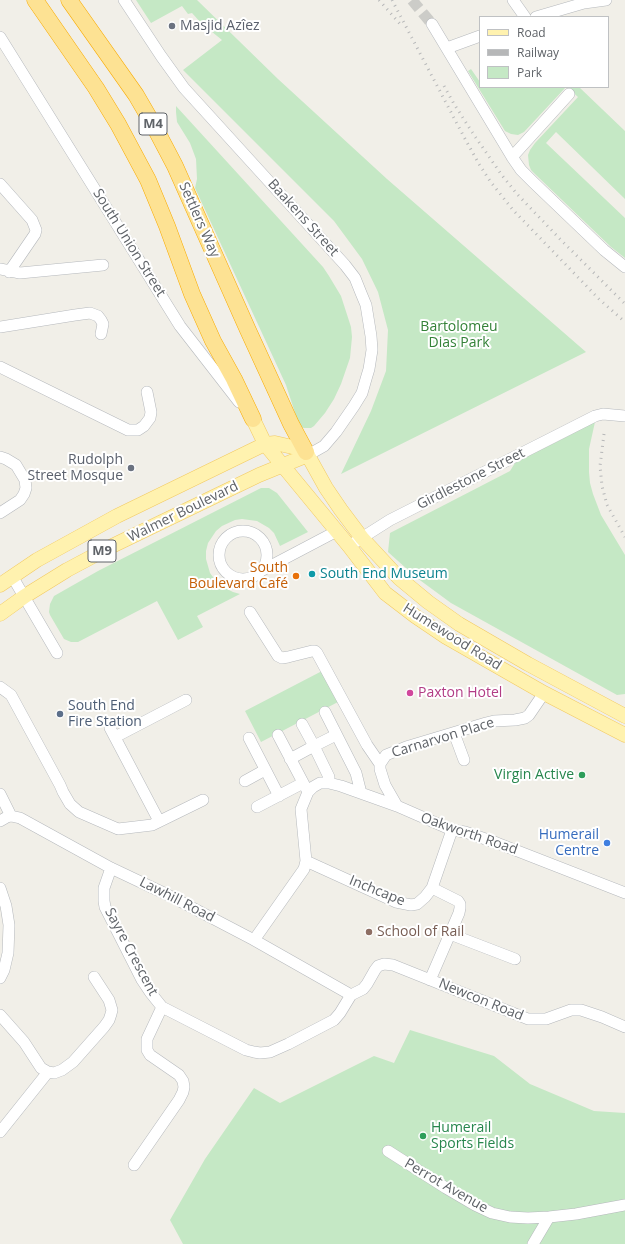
<!DOCTYPE html>
<meta charset="utf-8">
<style>
body{margin:0}
#map{position:relative;width:625px;height:1244px;overflow:hidden;background:#f1efe8;font-family:"Open Sans",sans-serif}
canvas{display:block}
.legend{position:absolute;left:479px;top:16px;width:130px;height:72px;box-sizing:border-box;background:#fff;border:1px solid #bfc1c3;margin:0;padding:5px 7px;list-style:none;font-size:12px;color:#5f6368}
.legend li{display:flex;align-items:center;gap:8px;height:20px}
.legend b{width:20px;border:1px solid #bfc1c3}
</style>
<div id="map">
<canvas width="625" height="1244"></canvas>
<ul class="legend">
<li><b style="height:5px;background:#fff2af"></b>Road</li>
<li><b style="height:5px;background:#b6b7b8"></b>Railway</li>
<li><b style="height:11px;background:#c5e8c5"></b>Park</li>
</ul>
</div>
<script>
const c = document.querySelector('canvas').getContext('2d');
c.lineJoin = 'round';
function paint(path, color) {
  c.fillStyle = color;
  c.fill(path, 'evenodd');
}
function toPath(rows) {
  const path = new Path2D();
  for (const r of rows) {
    if (r.length === 3) {
      path.moveTo(r[0] + r[2], r[1]);
      path.arc(r[0], r[1], r[2], 0, 2 * Math.PI);
      continue;
    }
    path.moveTo(r[0], r[1]);
    for (let i = 2; i < r.length; i += 2) path.lineTo(r[i], r[i + 1]);
  }
  return path;
}
function strokePath(path, color, width, dash) {
  c.strokeStyle = color;
  c.lineWidth = width;
  c.lineCap = dash ? 'butt' : 'round';
  c.setLineDash(dash || []);
  c.stroke(path);
}
function drawText(font, color, halo, rows, align = 'center') {
  c.font = font + ' "Open Sans",sans-serif';
  c.lineWidth = 4;
  c.setLineDash([]);
  c.textBaseline = 'middle';
  c.strokeStyle = halo;
  c.fillStyle = color;
  for (const [text, x, y, turn = 0] of rows) {
    c.save();
    c.translate(x, y);
    c.rotate((+turn || 0) * Math.PI / 180);
    c.textAlign = isNaN(turn) ? turn : align;
    if (halo) c.strokeText(text, 0, 0);
    c.fillText(text, 0, 0);
    c.restore();
  }
}
paint(toPath([
 [136,0,197,0,278,79,387,179,586,352,341,474,371,411,386,371,388,330,378,292,362,259,334,221,183,70,222,40,201,23,192,13,188,14,182,6,151,23],
 [471,69,480,82,480,87,566,87,524,132,518,135,511,134,505,131,468,71],
 [567,87,579,87,625,131,625,199,556,132,546,143,625,218,625,258,611,247,536,175,531,170,529,165,528,155,530,150,535,143,578,97],
 [176,106,323,267,329,276,341,296,351,327,352,337,350,358,341,384,334,399,325,413,314,426,311,428,304,428,301,427,298,422,286,385,195,188,197,179,196,159,190,143,177,122,176,112],
 [595,422,589,449,589,472,590,483,593,494,601,515,625,555,625,694,617,695,451,603,417,578,388,552,390,533,510,471,515,463],
 [261,488,269,488,277,493,308,532,280,546,274,533,269,528,257,521,242,519,235,520,222,526,216,531,208,543,206,551,206,559,210,573,219,585,233,592,240,594,197,616,203,627,178,640,157,601,78,642,71,642,64,639,50,615,49,612,50,604,54,596,98,571],
 [322,671,338,702,261,742,245,711],
 [410,1030,494,1056,530,1084,594,1111,625,1113,625,1244,183,1244,170,1220,205,1159,254,1088,280,1103,374,1056,394,1063]
]), '#c5e8c5');
strokePath(toPath([
 [412,0,432,24]
]), '#ccccc8', 11, [11, 5.5]);
const minor = toPath([
 [124,0,161,56,184,88,345,265,355,278,361,293,366,305,371,336,372,350,369,369,366,379,362,393,354,406,336,432,324,446,308,455],
 [513,0,525,17],
 [536,17,584,3,606,0],
 [432,24,512,157,521,170,533,182,604,250,625,267],
 [0,37,180,326,239,402],
 [447,48,480,36],
 [512,157,569,94],
 [0,184,32,220,36,230,35,234,9,272],
 [0,269,20,273,103,265],
 [0,327,75,315,90,313,98,316,101,320,103,324,101,334],
 [0,367,128,430,138,430,144,426,150,418,151,412,147,392],
 [0,457,6,459,16,465,25,480,26,488,24,494,20,500,0,513],
 [243,555,24],
 [349,546,390,520,595,416,603,414,625,416],
 [261,571,337,531],
 [12,576,57,653],
 [250,612,278,656,282,658,288,657,312,651,315,651,317,653,367,745,380,764],
 [0,687,11,695,60,785,63,792,70,804,79,812,118,829,152,825,203,800],
 [325,712,356,773,361,793],
 [110,728,159,821],
 [454,733,464,760],
 [278,735,308,792],
 [115,737,186,700],
 [249,738,279,796],
 [290,759,314,746,302,724],
 [245,781,265,770],
 [329,783,329,777,314,746,336,735],
 [0,794,11,816],
 [397,806,385,785,380,769,380,764,386,755,406,747,486,723,494,721,515,720,525,718,529,715,544,693],
 [257,807,303,783],
 [0,821,7,817,11,816,20,818,111,868,168,895,254,940,351,995],
 [306,861,396,902,411,905,417,904,425,897,432,888,452,830],
 [111,868,104,888,104,901,105,907,142,980,150,992,162,1007,246,1050,254,1052,260,1053,270,1052,288,1044,334,1020,340,1013,351,995,363,989,367,984,375,970,378,966,384,964,393,965,528,1019,546,1019,571,1010,581,1010,602,1017,625,1027],
 [0,888,6,906,9,925,8,953,4,970,0,978],
 [450,934,515,959],
 [254,940,304,869,306,861,301,809,308,792,313,787,320,783,329,783,341,786,397,806,452,830,465,832,497,843,625,893],
 [430,980,459,913,460,908,460,904,458,901,432,888],
 [0,1015,24,1042,41,1068,48,1072,54,1073,62,1070,73,1062,104,1027,109,1020,111,1014,112,1010,109,1000,94,977],
 [0,1132,48,1072],
 [388,1151,446,1188,475,1205,492,1213,510,1217,528,1218,549,1217,576,1214,625,1205],
 [134,1165,179,1100,183,1092,184,1087,183,1081,179,1075,150,1055,147,1050,147,1039,162,1007],
 [533,1244,549,1217]
]);
const major = toPath([
 [253,419,265,444,349,546,385,593,415,616,446,637,544,693,625,735],
 [0,585,37,560,117,516,265,444,275,443,301,449,306,452,326,488,341,510,362,538,399,578,428,602,459,624,528,664,625,716],
 [0,614,25,596,67,570,112,546,259,475,308,455]
]);
const highway = toPath([
 [35,0,96,88,118,124,148,180,167,226,192,294,213,341,234,379,253,419],
 [69,0,136,95,154,126,175,166,247,328,291,424,306,452]
]);
strokePath(minor, '#b5b8bc', 12);
strokePath(major, '#f2c960', 15);
strokePath(highway, '#f9ab00', 17);
strokePath(minor, '#fff', 11);
strokePath(major, '#fff2af', 14);
strokePath(highway, '#fde293', 16);
strokePath(toPath([
 [379,0,400,24],
 [392,0,464,137,479,164,490,181,513,210,599,299,625,322],
 [444,86,454,104,474,135,501,174,517,194,559,238,625,304],
 [604,434,600,466,602,486,607,505,625,537]
]), '#b6b7b8', 3, [1, 5]);
for (const [x, y, r, color] of [
 [172,26,4,"#6b7280"],
 [131,468,4,"#6b7280"],
 [312,574,4,"#0f9aa8"],
 [296,576,4,"#e8710a"],
 [410,693,4,"#d1479c"],
 [60,714,4,"#5c6f8a"],
 [582,775,4,"#2e9e5b"],
 [607,843,4,"#3f7fe0"],
 [369,932,4,"#8d6e63"],
 [423,1136,4,"#2e9e5b"]
]) {
  const dot = new Path2D();
  dot.arc(x, y, r, 0, 2 * Math.PI);
  c.fillStyle = color;
  c.fill(dot);
  strokePath(dot, '#fff', 1.5);
}
for (const [x, y, w] of [
 [153,124,28],
 [102,551,28]
]) {
  const box = new Path2D();
  box.roundRect(x - w / 2, y - 11, w, 22, 3);
  c.fillStyle = '#fff';
  c.fill(box);
  strokePath(box, '#5f6368', 1);
}
drawText('bold 13px', '#5f6368', null, [
 ["M4",153,124],
 ["M9",102,551]
]);
drawText('14px', '#5b616d', '#fff', [
 ["Masjid Azîez",180,26],
 ["Rudolph",123,460,"right"],
 ["Street Mosque",123,476,"right"]
], 'left');
drawText('14px', '#5f6368', '#fff', [
 ["Baakens Street",303,218,48],
 ["Settlers Way",199,220,66],
 ["South Union Street",129,243,58],
 ["Girdlestone Street",471,479,-27],
 ["Walmer Boulevard",183,512,-26],
 ["Humewood Road",452,637,32],
 ["Carnarvon Place",443,738,-17],
 ["Oakworth Road",469,834,19],
 ["Inchcape",377,891,22],
 ["Lawhill Road",177,900,27],
 ["Sayre Crescent",131,952,62],
 ["Newcon Road",481,1000,22],
 ["Perrot Avenue",446,1186,30]
]);
drawText('14px', '#348238', '#fff', [
 ["Bartolomeu",459,327],
 ["Dias Park",459,343]
]);
drawText('14px', '#c56008', '#fff', [
 ["South",288,568],
 ["Boulevard Café",288,584]
], 'right');
drawText('14px', '#0d838f', '#fff', [
 ["South End Museum",320,574]
], 'left');
drawText('14px', '#b23c85', '#fff', [
 ["Paxton Hotel",418,693]
], 'left');
drawText('14px', '#4e5e75', '#fff', [
 ["South End",68,706],
 ["Fire Station",68,722]
], 'left');
drawText('14px', '#27864d', '#fff', [
 ["Virgin Active",574,775],
 ["Humerail",431,1128,"left"],
 ["Sports Fields",431,1144,"left"]
], 'right');
drawText('14px', '#366cbe', '#fff', [
 ["Humerail",599,835],
 ["Centre",599,851]
], 'right');
drawText('14px', '#785e54', '#fff', [
 ["School of Rail",377,932]
], 'left');
</script>
